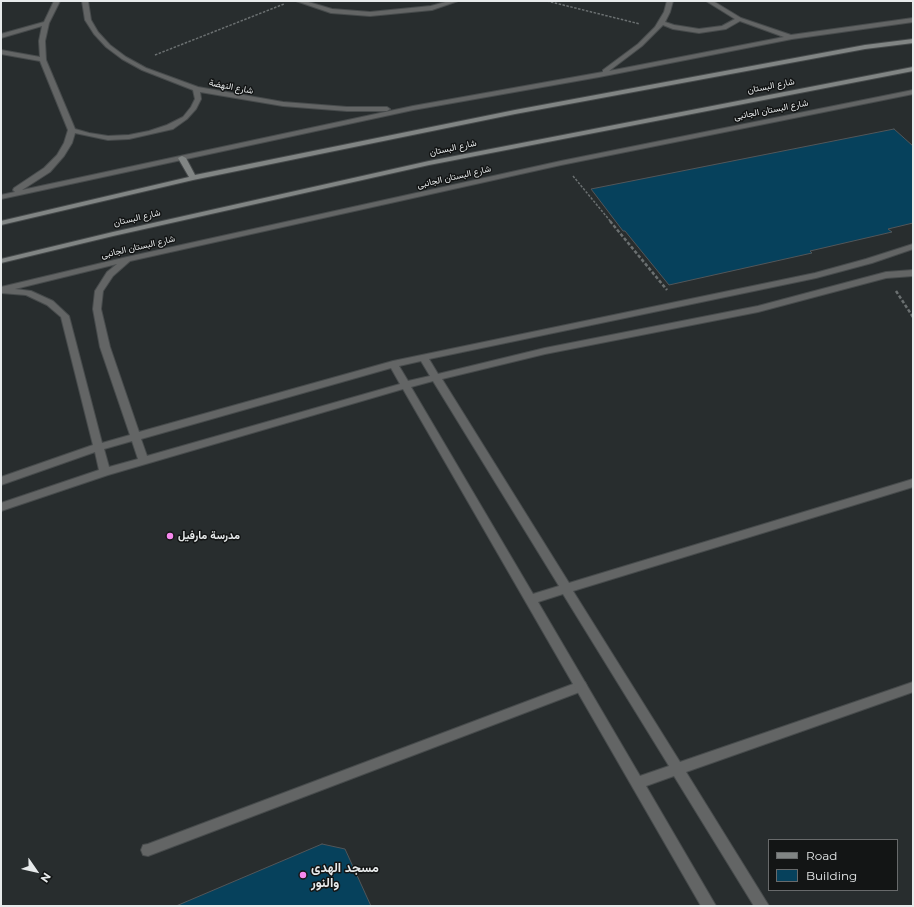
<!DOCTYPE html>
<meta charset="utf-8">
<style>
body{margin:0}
#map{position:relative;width:914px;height:907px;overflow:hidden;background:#282d2e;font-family:Montserrat,sans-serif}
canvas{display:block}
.frame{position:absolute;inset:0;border:2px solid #e7eaeb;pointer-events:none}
.legend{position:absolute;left:768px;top:839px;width:130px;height:52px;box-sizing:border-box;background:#131515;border:1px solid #686a6b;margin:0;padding:5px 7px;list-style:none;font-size:12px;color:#e7eaeb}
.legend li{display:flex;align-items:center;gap:8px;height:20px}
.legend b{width:20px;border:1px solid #686a6b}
.north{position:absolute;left:16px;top:851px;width:40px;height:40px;-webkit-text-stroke:3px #131515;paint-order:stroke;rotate:124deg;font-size:11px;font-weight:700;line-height:16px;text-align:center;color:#e7eaeb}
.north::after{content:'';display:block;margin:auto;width:14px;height:18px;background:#e7eaeb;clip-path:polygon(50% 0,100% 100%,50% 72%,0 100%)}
</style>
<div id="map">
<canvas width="914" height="907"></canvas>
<div class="frame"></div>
<ul class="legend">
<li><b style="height:5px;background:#818584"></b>Road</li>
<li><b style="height:11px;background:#06415c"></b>Building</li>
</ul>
<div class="north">N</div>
</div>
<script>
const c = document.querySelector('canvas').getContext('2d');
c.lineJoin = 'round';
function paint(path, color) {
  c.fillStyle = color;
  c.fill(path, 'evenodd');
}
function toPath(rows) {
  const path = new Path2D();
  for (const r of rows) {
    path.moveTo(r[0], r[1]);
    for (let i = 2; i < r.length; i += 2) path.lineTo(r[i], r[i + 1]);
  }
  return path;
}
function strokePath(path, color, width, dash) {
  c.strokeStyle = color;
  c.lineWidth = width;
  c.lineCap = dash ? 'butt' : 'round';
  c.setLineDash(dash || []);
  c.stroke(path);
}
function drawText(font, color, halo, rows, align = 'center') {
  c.font = font + ' Montserrat,Vazirmatn,sans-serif';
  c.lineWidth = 3;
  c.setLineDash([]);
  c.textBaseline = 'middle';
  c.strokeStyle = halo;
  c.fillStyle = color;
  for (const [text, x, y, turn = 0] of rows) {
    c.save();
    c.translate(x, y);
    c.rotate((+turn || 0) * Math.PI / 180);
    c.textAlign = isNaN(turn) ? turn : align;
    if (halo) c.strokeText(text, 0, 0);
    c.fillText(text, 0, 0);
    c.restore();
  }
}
const building = toPath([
 [894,129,913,146,913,223,888,229,892,232,810,251,812,253,669,285,625,231,623,231,591,189,894,129],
 [322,844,345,849,371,906,176,906,322,844]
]);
paint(building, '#06415c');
strokePath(building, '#525659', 1);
const lane = toPath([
 [581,681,585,682,587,686,585,690,148,856,143,855,141,850,143,845,148,844,581,681]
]);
const street = toPath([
 [54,1,60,1,49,23,45,41,46,60,75,129,89,133,108,136,129,135,149,131,167,125,183,117,191,107,195,99,193,90,142,70,122,59,106,47,94,34,85,20,82,1,88,1,91,20,98,32,110,45,126,57,146,68,198,87,283,102,347,107,387,107,390,109,387,111,347,111,283,106,200,92,201,99,196,109,187,119,173,129,129,139,108,140,75,133,72,143,64,156,50,172,22,190,413,106,603,72,603,70,638,44,655,27,664,12,667,1,673,1,670,12,665,22,674,25,699,29,722,26,735,19,706,1,713,1,741,18,791,35,913,18,913,22,792,39,599,77,413,110,1,199,1,195,15,192,13,190,14,188,44,168,57,155,64,143,68,130,40,61,1,54,1,50,40,57,39,41,42,26,1,38,1,34,44,22,54,1],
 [740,21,784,37,609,71,642,46,663,25,673,29,699,33,726,29,740,21],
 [296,1,305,1,332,9,370,12,431,6,449,1,458,1,432,10,370,16,331,13,296,1],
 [913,90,913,94,561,165,130,261,113,276,103,291,101,309,110,347,139,432,393,361,815,273,866,259,913,244,913,249,872,263,816,278,429,359,438,374,545,348,758,306,886,272,913,270,913,276,886,278,758,312,545,354,442,379,569,583,913,479,913,487,573,591,680,762,913,682,913,692,686,772,769,906,754,906,674,776,646,786,716,906,701,906,403,389,108,475,1,511,1,503,99,470,95,452,1,485,1,477,93,445,61,317,47,305,26,295,1,293,1,287,127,257,561,161,913,90],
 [117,264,107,272,95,291,93,309,100,347,130,435,102,443,69,316,53,301,31,291,15,289,117,264],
 [421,361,430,376,408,381,399,366,421,361],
 [391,368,400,384,147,456,141,439,391,368],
 [433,381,559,586,533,594,411,387,433,381],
 [132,441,138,459,109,467,104,449,132,441],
 [563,594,669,766,640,776,538,602,563,594]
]);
const secondary = toPath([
 [913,39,913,43,865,49,515,114,193,180,1,225,1,221,189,177,178,158,182,156,186,158,195,175,515,110,865,45,913,39],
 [913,67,913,71,429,165,113,236,1,263,1,259,113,232,429,161,913,67]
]);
strokePath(lane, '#474b4c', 2);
strokePath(street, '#474b4c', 2);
strokePath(secondary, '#474b4c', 2);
strokePath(toPath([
 [547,1,640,24],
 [155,55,284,4],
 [573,176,611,222]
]), '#6b7071', 1.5, [2.5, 1.5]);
strokePath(toPath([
 [610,221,667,290],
 [896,291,913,317]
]), '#6b7071', 2.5, [3.5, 2]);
paint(lane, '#636565');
paint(street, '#636565');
paint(secondary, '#818584');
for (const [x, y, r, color] of [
 [170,536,4,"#f688ed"],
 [303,875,4,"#f688ed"]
]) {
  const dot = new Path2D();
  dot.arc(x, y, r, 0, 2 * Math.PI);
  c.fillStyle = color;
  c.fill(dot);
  strokePath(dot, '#131515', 1.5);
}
drawText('9px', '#e7eaeb', '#131515', [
 ["شارع البستان",771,86,-11],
 ["شارع النهضة",231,87,11],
 ["شارع البستان الجانبى",771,110,-11],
 ["شارع البستان",453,148,-12],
 ["شارع البستان الجانبى",454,177,-13],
 ["شارع البستان",137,218,-13],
 ["شارع البستان الجانبى",138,247,-13]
]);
drawText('bold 11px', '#e7eaeb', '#131515', [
 ["مدرسة مارفيل",178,536]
], 'left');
drawText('bold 13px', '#e7eaeb', '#131515', [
 ["مسجد الهدى",311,868],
 ["والنور",311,883]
], 'left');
</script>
